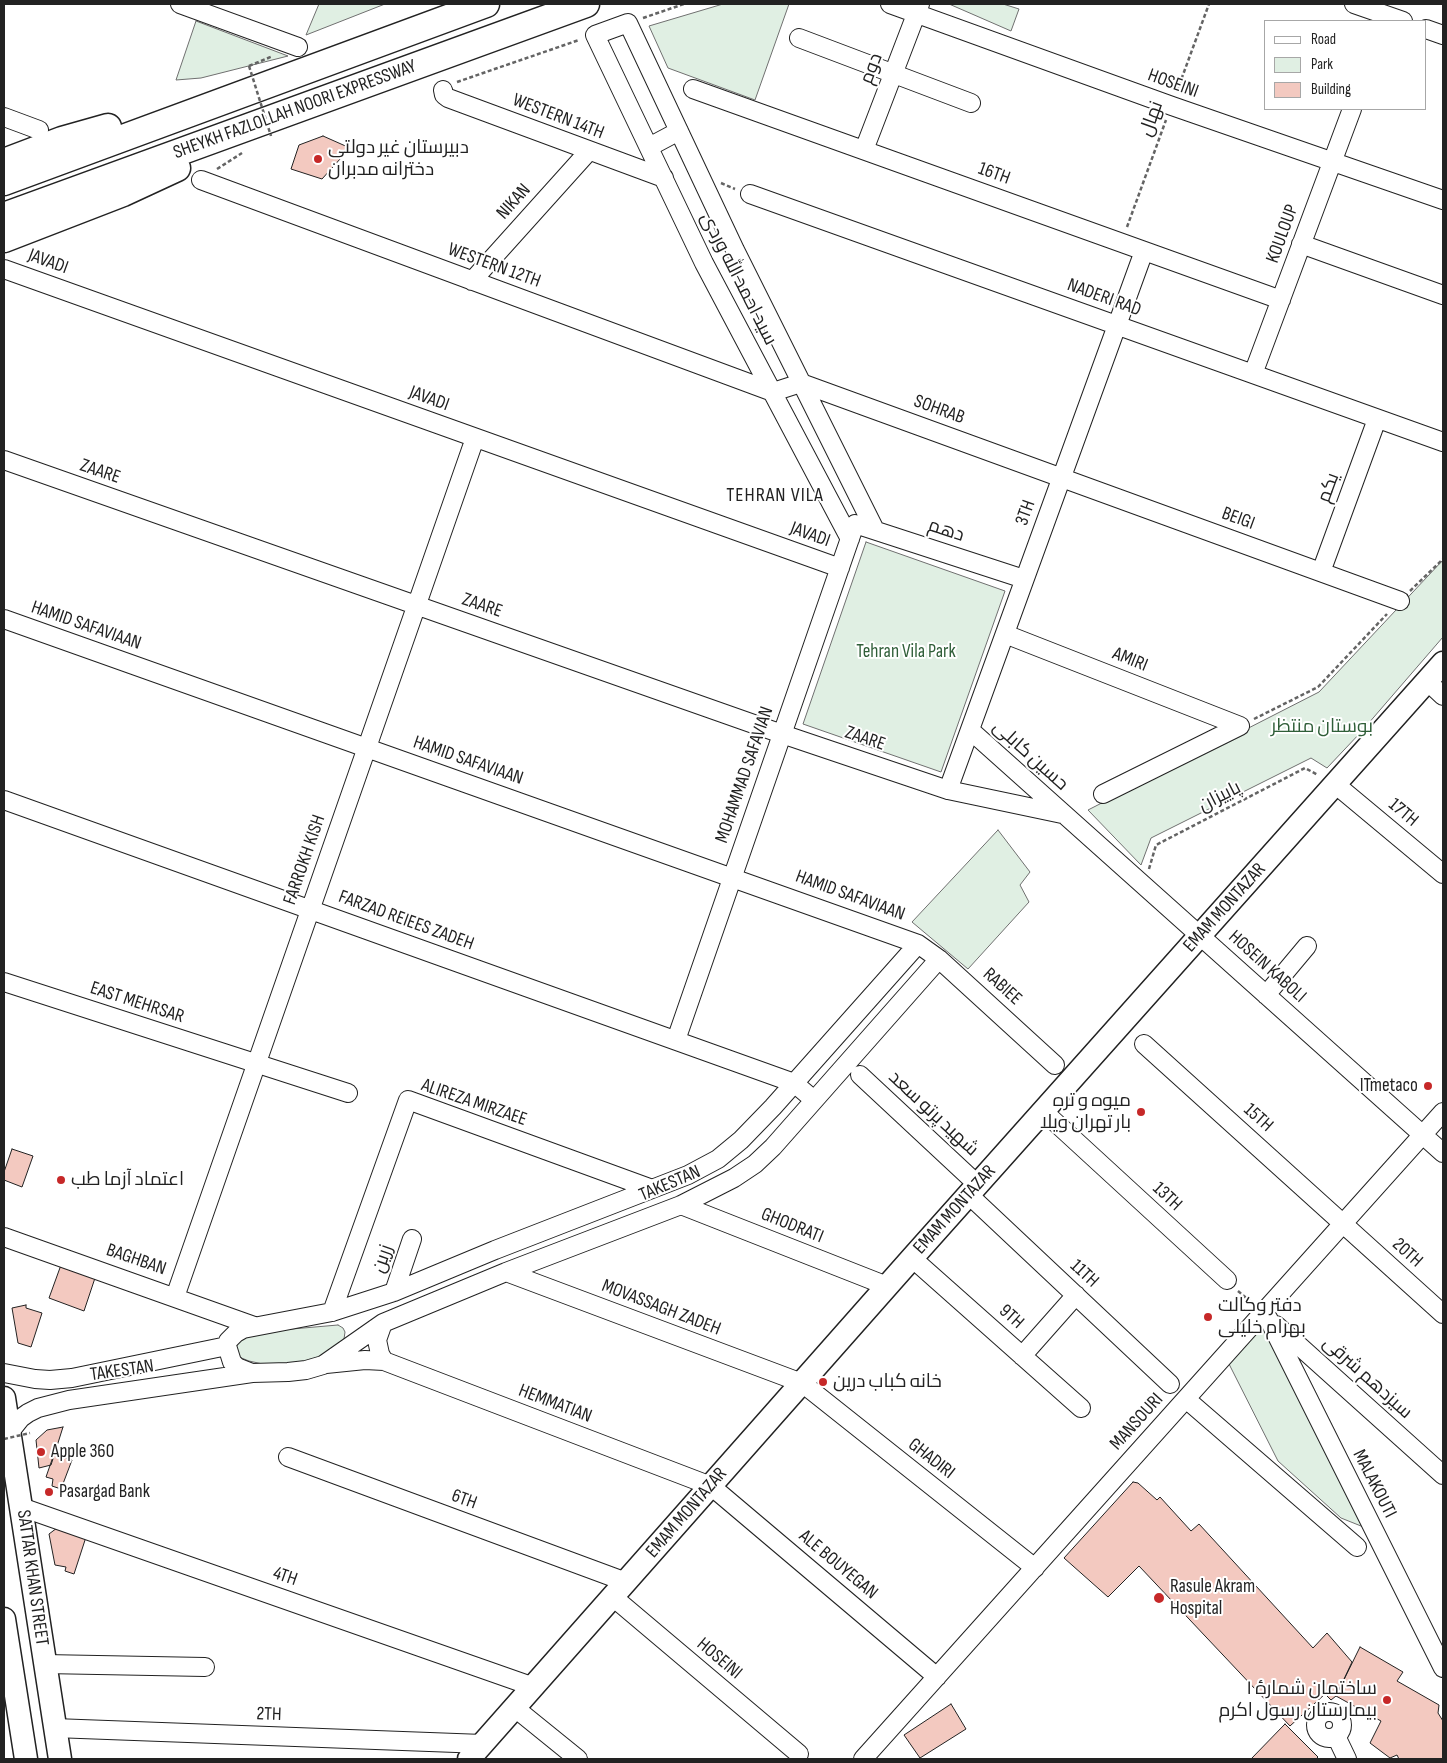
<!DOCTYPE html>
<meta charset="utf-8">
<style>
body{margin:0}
#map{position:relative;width:1447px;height:1763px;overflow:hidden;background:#fff;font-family:"Sofia Sans Condensed",sans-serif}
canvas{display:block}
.frame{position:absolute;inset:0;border:5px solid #222;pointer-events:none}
.legend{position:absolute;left:1264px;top:20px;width:162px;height:90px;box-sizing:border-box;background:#fff;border:1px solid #a7a7a7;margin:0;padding:6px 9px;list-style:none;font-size:15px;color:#222}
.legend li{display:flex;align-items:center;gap:10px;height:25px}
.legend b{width:25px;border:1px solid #a7a7a7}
</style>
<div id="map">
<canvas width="1447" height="1763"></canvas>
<div class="frame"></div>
<ul class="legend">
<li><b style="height:6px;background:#fff"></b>Road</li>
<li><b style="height:14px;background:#e0efe3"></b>Park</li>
<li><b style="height:14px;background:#f3c9c0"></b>Building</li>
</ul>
</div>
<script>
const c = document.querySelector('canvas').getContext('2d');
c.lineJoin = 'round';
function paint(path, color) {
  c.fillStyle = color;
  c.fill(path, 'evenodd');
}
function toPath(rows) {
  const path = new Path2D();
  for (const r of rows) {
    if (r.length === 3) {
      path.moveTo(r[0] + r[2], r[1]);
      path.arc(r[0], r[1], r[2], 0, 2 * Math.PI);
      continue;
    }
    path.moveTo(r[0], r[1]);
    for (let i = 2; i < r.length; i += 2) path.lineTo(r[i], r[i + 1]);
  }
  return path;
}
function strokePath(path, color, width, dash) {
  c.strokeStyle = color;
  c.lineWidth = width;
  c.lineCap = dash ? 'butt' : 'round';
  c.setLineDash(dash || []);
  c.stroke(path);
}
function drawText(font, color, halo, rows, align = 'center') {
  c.font = font + ' "Sofia Sans Condensed",Cairo,sans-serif';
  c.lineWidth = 4;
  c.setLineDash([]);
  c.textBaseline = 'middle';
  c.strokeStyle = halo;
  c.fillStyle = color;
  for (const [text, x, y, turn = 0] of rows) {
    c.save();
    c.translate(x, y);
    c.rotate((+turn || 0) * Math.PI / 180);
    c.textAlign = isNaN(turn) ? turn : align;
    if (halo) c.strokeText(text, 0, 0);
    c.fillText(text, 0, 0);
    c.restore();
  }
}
const green = toPath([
 [319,4,385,4,306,35,319,4],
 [723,4,789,4,755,100,668,68,649,26,723,4],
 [949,4,1003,4,1019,9,1011,31,949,4],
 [196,21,288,56,201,78,176,80,196,21],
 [866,542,1005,591,941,772,803,724,866,542],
 [1443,560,1443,637,1361,732,1327,768,1311,758,1151,838,1141,865,1088,810,1319,692,1443,560],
 [998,830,1030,872,1020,885,1029,902,968,969,912,922,998,830],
 [1265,1324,1366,1528,1341,1518,1278,1461,1228,1362,1265,1324],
 [338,1325,343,1328,345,1332,344,1339,335,1349,326,1355,311,1361,272,1366,249,1361,239,1357,236,1347,240,1340,246,1333,338,1325]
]);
paint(green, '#e0efe3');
strokePath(green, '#6f6f6f', 1);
const building = toPath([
 [323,136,350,148,322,179,291,169,299,145,323,136],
 [12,1149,33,1156,22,1187,4,1180,4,1172,12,1149],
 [61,1265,95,1278,84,1311,49,1298,61,1265],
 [26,1305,26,1308,42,1313,31,1347,18,1343,12,1308,26,1305],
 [63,1427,51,1465,39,1468,36,1440,47,1430,63,1427],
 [54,1454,72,1460,61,1489,52,1486,53,1479,46,1477,54,1454],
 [1133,1482,1138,1483,1157,1500,1160,1497,1191,1531,1199,1524,1313,1648,1327,1633,1352,1662,1336,1696,1331,1700,1325,1694,1290,1726,1139,1566,1108,1597,1064,1558,1133,1482],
 [57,1528,86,1537,74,1574,65,1571,66,1567,55,1565,49,1534,57,1528],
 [1360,1647,1403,1672,1397,1681,1439,1705,1438,1713,1443,1721,1443,1759,1399,1759,1397,1755,1390,1758,1370,1743,1381,1721,1336,1696,1360,1647],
 [951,1704,966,1729,920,1758,904,1735,951,1704],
 [1285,1724,1318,1757,1316,1759,1251,1759,1285,1724]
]);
paint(building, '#f3c9c0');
strokePath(building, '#222', 1);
const minor = toPath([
 [180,4,298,47],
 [890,4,1172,106,1443,200],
 [1354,4,1403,21],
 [1426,29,1443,35],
 [799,38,971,103],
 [693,89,1281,300],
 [443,90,444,95,448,98,664,178],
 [4,117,39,130],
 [649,147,679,131],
 [864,150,920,4],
 [201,180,773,392,801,383,1400,601],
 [750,194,1443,442],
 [1301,244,1443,295],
 [4,269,840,568],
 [472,281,588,152],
 [1253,374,1352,109],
 [4,460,782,734,948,790,1062,814],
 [850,539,704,263,595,35,628,23,735,250,875,530],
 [1321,572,1377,419],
 [4,619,918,944,939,959,1055,1065],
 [1005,634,1240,726],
 [1427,681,1443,696],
 [970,730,1443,1153],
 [1335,784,1443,874],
 [948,790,1144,251],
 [1103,794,1240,726],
 [4,800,794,1083,814,1100],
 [918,944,773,1107,741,1140,718,1159,688,1175,495,1250,394,1292,332,1312,243,1329,236,1333,228,1341,227,1346,232,1362,237,1367,252,1373,288,1372,306,1370,323,1365,383,1323,506,1272,681,1205,734,1178,755,1164,773,1147,939,959],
 [4,982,348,1093],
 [1266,995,1307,946],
 [676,1040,855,524,1024,579],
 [1144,1044,1443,1314],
 [860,1075,978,1185],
 [1043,1111,1227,1280],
 [969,1195,1170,1384],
 [681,1205,887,1286],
 [4,1237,254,1326],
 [912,1258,1081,1408],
 [506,1272,802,1383,1035,1568],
 [394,1292,412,1239],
 [175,1297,475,438],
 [332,1312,408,1100,652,1189],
 [1268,1318,1443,1668],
 [383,1323,377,1340,380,1354,384,1361],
 [1276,1325,1443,1475],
 [1022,1356,1076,1295],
 [326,1364,365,1360,384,1361,711,1486,937,1677],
 [4,1373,35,1379,50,1380,72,1378,227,1346],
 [1186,1399,1357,1547],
 [9,1433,21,1418,28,1413,38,1408,69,1400,252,1373],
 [288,1457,626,1582],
 [21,1507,534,1687],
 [613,1597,799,1754],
 [44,1664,205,1667],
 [515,1708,578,1759],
 [1329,1725,13],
 [54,1728,483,1744],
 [1336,1736,1347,1759],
 [863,1759,1443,1112]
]);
const major = toPath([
 [4,1398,60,1759],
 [4,1619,26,1759],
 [469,1759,912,1258,1443,663]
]);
const highway = toPath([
 [4,162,62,140,108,127],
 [4,182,486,4],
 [4,216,586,4],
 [4,239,123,193,177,168]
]);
strokePath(minor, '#222', 20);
strokePath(major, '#222', 25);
strokePath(highway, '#222', 29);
strokePath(toPath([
 [643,18,684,4],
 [249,66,273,56],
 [457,82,579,40],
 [1177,91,1209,4],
 [217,169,242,153],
 [721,183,735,189],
 [1127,227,1166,120],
 [1410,591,1443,559],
 [1254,719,1318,687,1387,614],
 [1149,869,1156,845,1305,768,1318,775],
 [1238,1291,1251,1302]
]), '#646464', 2.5, [4, 2.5]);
strokePath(minor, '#fff', 18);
strokePath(major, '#fff', 22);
strokePath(highway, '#fff', 26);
strokePath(toPath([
 [249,66,271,136],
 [4,1439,30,1433]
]), '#646464', 2.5, [4, 2.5]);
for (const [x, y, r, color] of [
 [318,159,5,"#c62828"],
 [1428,1086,5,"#c62828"],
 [1141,1112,5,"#c62828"],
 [61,1180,5,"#c62828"],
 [1208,1317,5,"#c62828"],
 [823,1382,5,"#c62828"],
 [41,1452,5,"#c62828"],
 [49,1492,5,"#c62828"],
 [1159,1598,6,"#c62828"],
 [1387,1700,5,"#c62828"]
]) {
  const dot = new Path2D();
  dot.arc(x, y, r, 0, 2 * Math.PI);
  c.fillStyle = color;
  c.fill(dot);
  strokePath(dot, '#fff', 2);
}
drawText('19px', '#222', '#fff', [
 ["دوم",872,69,-69],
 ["HOSEINI",1173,84,20],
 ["SHEYKH FAZLOLLAH NOORI EXPRESSWAY",295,110,-20],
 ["WESTERN 14TH",558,117,21],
 ["نهال",1152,119,-70],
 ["16TH",994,174,20],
 ["NIKAN",514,202,-48],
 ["KOULOUP",1283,234,-70],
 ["JAVADI",48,262,20],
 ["WESTERN 12TH",494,266,20],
 ["سید احمد الله وردی",738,279,63],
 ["NADERI RAD",1104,298,20],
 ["JAVADI",429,399,20],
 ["SOHRAB",939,410,20],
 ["ZAARE",100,472,19],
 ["یکم",1329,488,-70],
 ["3TH",1026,513,-70],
 ["BEIGI",1238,519,20],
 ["دهم",946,531,18],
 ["JAVADI",810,535,20],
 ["ZAARE",482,606,19],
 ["HAMID SAFAVIAAN",86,626,19],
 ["AMIRI",1130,660,22],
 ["ZAARE",865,739,19],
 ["حسین کابلی",1030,756,42],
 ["HAMID SAFAVIAAN",468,761,19],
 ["MOHAMMAD SAFAVIAN",745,775,-71],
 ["پاییزان",1220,797,-27],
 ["17TH",1403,813,40],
 ["FARROKH KISH",305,860,-71],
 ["HAMID SAFAVIAAN",850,896,20],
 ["EMAM MONTAZAR",1225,908,-48],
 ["FARZAD REIEES ZADEH",406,921,20],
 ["HOSEIN KABOLI",1267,967,42],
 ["RABIEE",1002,987,42],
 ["EAST MEHRSAR",137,1003,18],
 ["ALIREZA MIRZAEE",474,1103,19],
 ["شهید پرتو سعد",933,1114,43],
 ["15TH",1258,1118,42],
 ["TAKESTAN",670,1184,-23],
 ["13TH",1167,1197,43],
 ["EMAM MONTAZAR",955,1210,-48],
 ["GHODRATI",792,1226,22],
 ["20TH",1407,1253,42],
 ["زرین",383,1259,-71],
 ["BAGHBAN",136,1260,19],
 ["11TH",1084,1274,43],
 ["MOVASSAGH ZADEH",661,1308,21],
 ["9TH",1011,1317,42],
 ["TAKESTAN",122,1371,-8],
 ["سیزدهم شرقی",1367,1378,42],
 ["HEMMATIAN",555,1404,21],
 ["MANSOURI",1137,1422,-48],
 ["GHADIRI",931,1459,38],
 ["MALAKOUTI",1374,1484,63],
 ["6TH",464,1500,20],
 ["EMAM MONTAZAR",687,1513,-49],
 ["ALE BOUYEGAN",838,1565,40],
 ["4TH",285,1577,19],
 ["SATTAR KHAN STREET",32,1578,82],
 ["HOSEINI",719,1659,40],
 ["2TH",269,1715,2]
]);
drawText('19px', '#222', '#fff', [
 ["دبیرستان غیر دولتی",328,148],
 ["دخترانه مدبران",328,170],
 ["ITmetaco",1418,1086,"right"],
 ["میوه و تره",1131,1101,"right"],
 ["بار تهران ویلا",1131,1123,"right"],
 ["اعتماد آزما طب",71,1180],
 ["دفتر وکالت",1218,1306],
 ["بهرام خلیلی",1218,1328],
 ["خانه کباب درین",833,1382],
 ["Apple 360",51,1452],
 ["Pasargad Bank",59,1492],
 ["Rasule Akram",1170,1587],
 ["Hospital",1170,1609],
 ["ساختمان شمارهٔ ۱",1377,1689,"right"],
 ["بیمارستان رسول اکرم",1377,1711,"right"]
], 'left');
drawText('19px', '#2f5e38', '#fff', [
 ["Tehran Vila Park",906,652],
 ["بوستان منتظر",1322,727]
]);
c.letterSpacing = '1px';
drawText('20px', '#222', '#fff', [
 ["TEHRAN VILA",775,496]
]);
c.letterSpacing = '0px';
</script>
